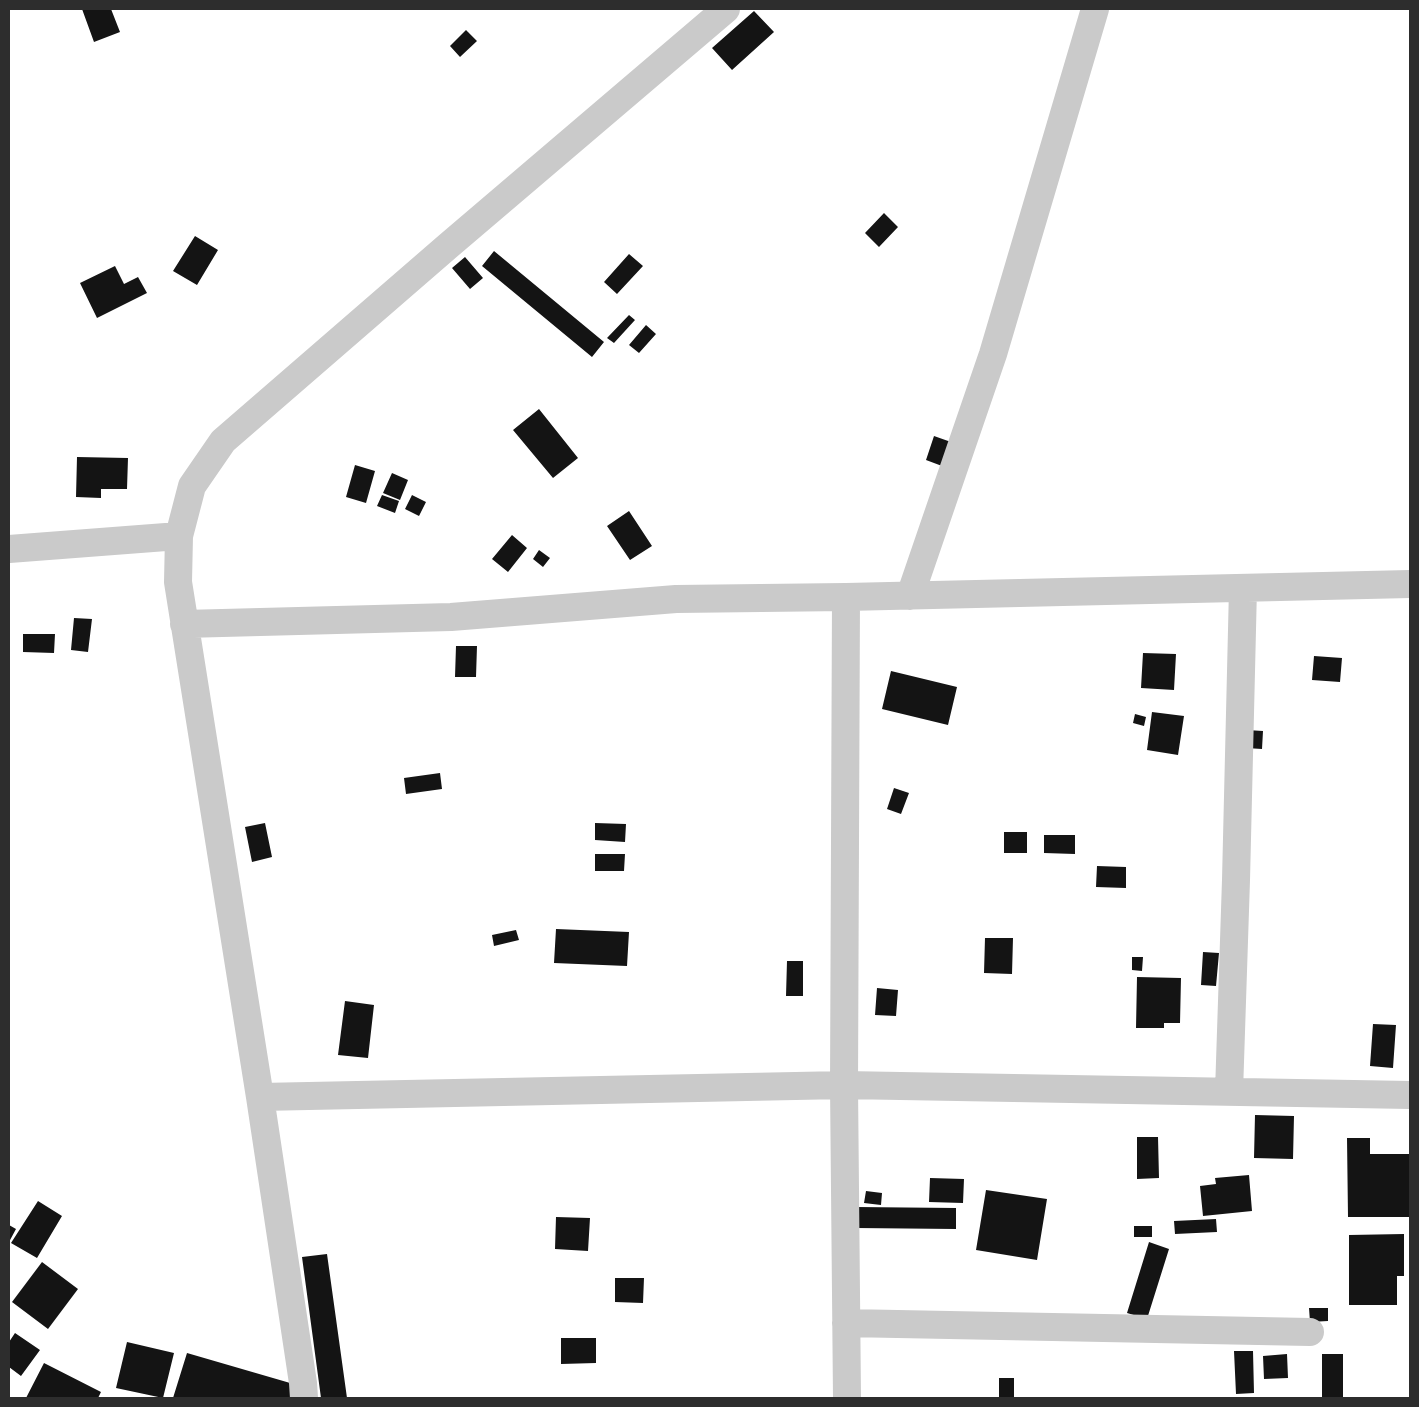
<!DOCTYPE html>
<style>
body{margin:0}
#map{position:relative;width:1419px;height:1407px;overflow:hidden;background:#fff;font-family:Figtree,sans-serif}
canvas{display:block}
.frame{position:absolute;inset:0;border:10px solid #2d2d2d;pointer-events:none}
</style>
<div id="map">
<canvas width="1419" height="1407"></canvas>
<div class="frame"></div>
</div>
<script>
const c = document.querySelector('canvas').getContext('2d');
c.lineJoin = 'round';
function paint(path, color) {
  c.fillStyle = color;
  c.fill(path, 'evenodd');
}
function toPath(rows) {
  const path = new Path2D();
  for (const r of rows) {
    path.moveTo(r[0], r[1]);
    for (let i = 2; i < r.length; i += 2) path.lineTo(r[i], r[i + 1]);
  }
  return path;
}
function strokePath(path, color, width, dash) {
  c.strokeStyle = color;
  c.lineWidth = width;
  c.lineCap = dash ? 'butt' : 'round';
  c.setLineDash(dash || []);
  c.stroke(path);
}
paint(toPath([
 [82,9,111,9,120,32,94,42],
 [754,11,774,32,732,70,712,48],
 [466,30,477,41,460,57,450,46],
 [884,213,898,227,879,247,865,233],
 [195,236,218,250,197,285,173,271],
 [494,251,604,342,592,357,482,266],
 [629,254,643,266,617,294,604,282],
 [465,257,483,278,470,289,452,268],
 [115,266,124,284,138,277,147,293,97,318,80,283],
 [629,315,635,320,614,343,607,338],
 [646,325,656,334,639,353,629,345],
 [539,409,578,458,553,478,513,430],
 [934,436,951,442,942,466,926,460],
 [77,457,128,458,127,489,101,489,101,498,76,497],
 [355,465,375,471,366,503,346,497],
 [392,473,408,480,400,500,383,493],
 [382,495,399,501,395,513,377,506],
 [412,495,426,502,419,516,405,509],
 [629,511,652,546,630,560,607,526],
 [512,535,527,548,508,572,492,559],
 [539,550,550,558,543,567,533,559],
 [74,618,92,619,88,652,71,650],
 [23,634,55,634,54,653,23,652],
 [456,646,477,646,476,677,455,677],
 [1143,653,1176,654,1174,690,1141,688],
 [1314,656,1342,658,1340,682,1312,680],
 [891,671,957,687,948,725,882,709],
 [1152,712,1184,716,1178,755,1147,750],
 [1135,714,1146,717,1144,726,1133,723],
 [1247,730,1263,731,1262,749,1246,748],
 [440,773,442,789,406,794,404,778],
 [894,788,909,793,901,814,887,809],
 [265,823,272,857,252,862,245,827],
 [595,823,626,824,625,842,595,840],
 [1004,832,1027,832,1027,853,1004,853],
 [1044,835,1075,835,1075,854,1044,853],
 [595,854,625,854,624,871,595,871],
 [1097,866,1126,867,1126,888,1096,887],
 [556,929,629,932,627,966,554,963],
 [516,930,519,940,494,946,492,935],
 [985,938,1013,938,1012,974,984,973],
 [1203,952,1219,953,1216,986,1201,985],
 [1132,957,1143,957,1142,971,1132,970],
 [787,961,803,961,803,996,786,996],
 [1137,977,1181,978,1180,1023,1164,1023,1164,1028,1136,1028],
 [877,988,898,990,896,1016,875,1015],
 [345,1001,374,1005,368,1058,338,1055],
 [1373,1024,1396,1025,1393,1068,1370,1066],
 [1255,1115,1294,1116,1293,1159,1254,1158],
 [1137,1137,1158,1137,1159,1178,1137,1179],
 [1347,1138,1370,1138,1370,1154,1410,1154,1410,1217,1348,1217],
 [1249,1175,1252,1211,1203,1216,1200,1186,1216,1184,1215,1178],
 [930,1178,964,1179,963,1203,929,1202],
 [986,1190,1047,1199,1037,1260,976,1250],
 [866,1191,882,1193,881,1205,864,1203],
 [38,1201,62,1216,37,1258,11,1243],
 [856,1207,956,1208,956,1229,856,1228],
 [556,1217,590,1218,588,1251,555,1249],
 [1216,1219,1217,1232,1175,1234,1174,1221],
 [9,1225,16,1229,9,1242],
 [1134,1226,1152,1226,1152,1237,1134,1237],
 [1404,1234,1404,1276,1397,1276,1397,1305,1349,1305,1349,1235],
 [1149,1242,1169,1249,1147,1319,1127,1313],
 [327,1254,347,1398,321,1398,302,1257],
 [42,1262,78,1289,48,1329,12,1302],
 [615,1278,644,1278,643,1303,615,1302],
 [1309,1308,1328,1308,1328,1321,1310,1322],
 [15,1333,40,1350,21,1376,9,1367,9,1342],
 [561,1338,596,1338,596,1363,561,1364],
 [127,1342,174,1353,163,1398,116,1388],
 [1234,1351,1253,1351,1254,1393,1236,1394],
 [187,1353,297,1385,293,1398,173,1398],
 [1287,1354,1288,1378,1264,1379,1263,1356],
 [1322,1354,1343,1354,1343,1398,1322,1398],
 [44,1363,101,1392,98,1398,26,1398],
 [999,1378,1014,1378,1014,1398,999,1398]
]), '#141414');
strokePath(toPath([
 [9,549,179,536],
 [910,596,993,354,1095,9],
 [846,597,844,1085,847,1398],
 [184,624,451,617,676,599,846,597,1410,584],
 [1229,1092,1236,880,1243,588],
 [260,1097,844,1085,1410,1095],
 [846,1323,1310,1332],
 [304,1398,303,1383,260,1097,178,582,179,536,192,486,223,441,448,246,726,9]
]), '#cacaca', 28);
</script>
